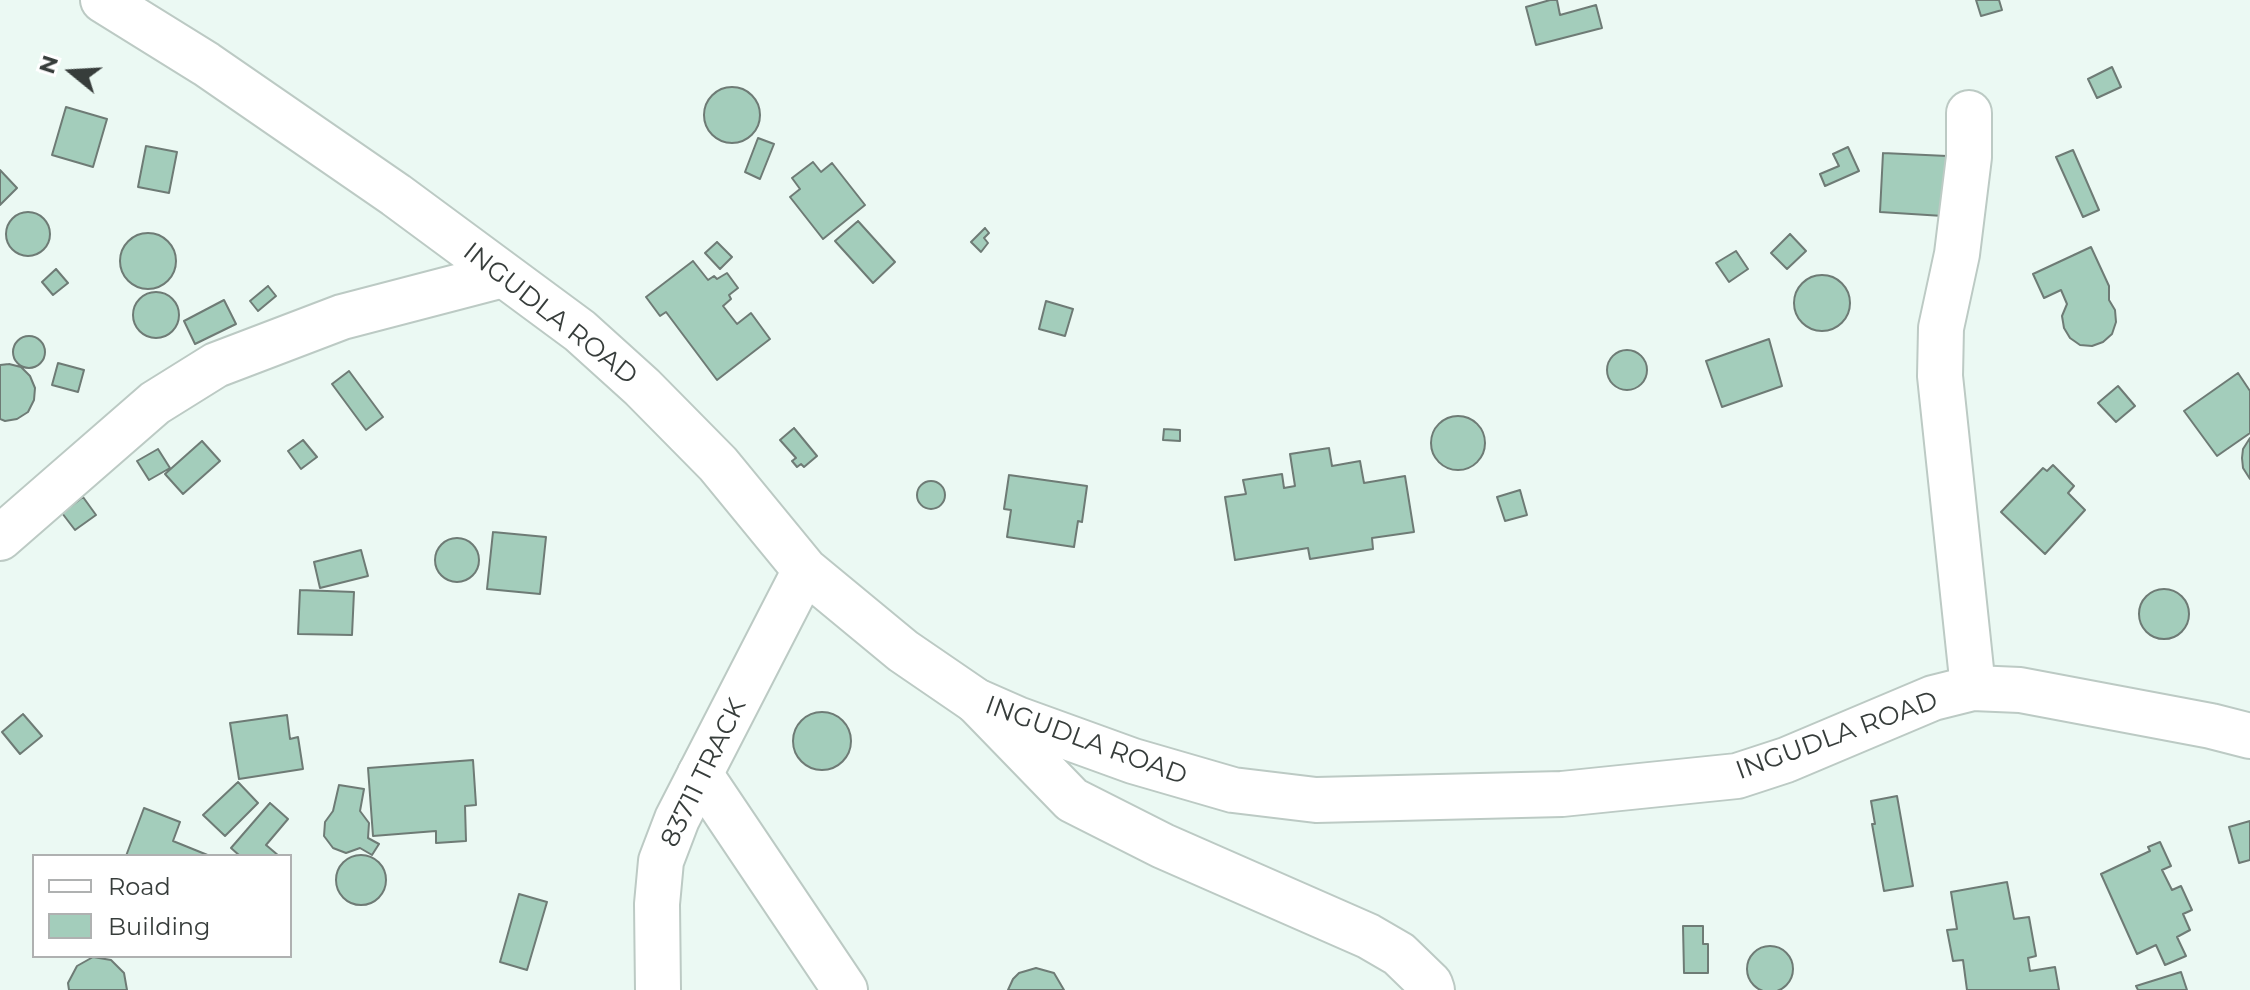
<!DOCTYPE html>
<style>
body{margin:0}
#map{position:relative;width:2250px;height:990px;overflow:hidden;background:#ebf9f3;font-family:Montserrat,sans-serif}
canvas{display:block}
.legend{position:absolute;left:32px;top:854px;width:260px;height:104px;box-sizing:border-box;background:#fff;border:2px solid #afb1b1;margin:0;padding:10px 14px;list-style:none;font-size:24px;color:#373d3b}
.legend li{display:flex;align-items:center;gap:16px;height:40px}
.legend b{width:40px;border:2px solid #afb1b1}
.north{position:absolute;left:32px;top:32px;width:80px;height:80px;-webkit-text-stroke:6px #fff;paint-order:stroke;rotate:288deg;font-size:22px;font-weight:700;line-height:32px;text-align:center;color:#373d3b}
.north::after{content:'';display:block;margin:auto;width:28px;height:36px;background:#373d3b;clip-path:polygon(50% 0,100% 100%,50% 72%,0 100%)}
</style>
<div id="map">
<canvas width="2250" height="990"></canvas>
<ul class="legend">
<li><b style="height:10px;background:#fff"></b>Road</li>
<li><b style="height:22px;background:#a3cdbb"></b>Building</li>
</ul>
<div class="north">N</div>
</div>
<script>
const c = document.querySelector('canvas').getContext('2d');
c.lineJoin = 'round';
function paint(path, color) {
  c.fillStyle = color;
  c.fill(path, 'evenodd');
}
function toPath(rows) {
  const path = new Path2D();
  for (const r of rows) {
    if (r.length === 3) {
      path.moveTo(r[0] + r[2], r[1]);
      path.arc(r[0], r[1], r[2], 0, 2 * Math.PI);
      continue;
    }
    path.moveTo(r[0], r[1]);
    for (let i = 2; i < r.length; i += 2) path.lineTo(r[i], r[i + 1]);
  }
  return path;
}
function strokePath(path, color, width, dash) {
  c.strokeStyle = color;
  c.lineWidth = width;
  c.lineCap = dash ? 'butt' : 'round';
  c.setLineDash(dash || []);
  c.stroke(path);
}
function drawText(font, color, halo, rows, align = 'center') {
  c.font = font + ' Montserrat,sans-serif';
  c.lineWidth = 6;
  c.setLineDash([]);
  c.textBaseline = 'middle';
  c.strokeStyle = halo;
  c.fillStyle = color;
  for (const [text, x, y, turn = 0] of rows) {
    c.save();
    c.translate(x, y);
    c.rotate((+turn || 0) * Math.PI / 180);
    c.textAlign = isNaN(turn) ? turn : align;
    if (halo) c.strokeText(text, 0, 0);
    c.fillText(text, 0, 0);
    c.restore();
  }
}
const building = toPath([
 [1550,0,1557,0,1560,15,1596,5,1602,28,1536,45,1526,7,1550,0],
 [1976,0,1999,0,2002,10,1981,16,1976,0],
 [2112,67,2121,87,2097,98,2088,79,2112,67],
 [732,115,28],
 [66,107,107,119,93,167,52,155,66,107],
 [758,138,774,144,760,179,745,172,758,138],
 [146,146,177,152,169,193,138,187,146,146],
 [1848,147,1859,171,1825,186,1820,174,1839,166,1833,154,1848,147],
 [2073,150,2099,210,2083,217,2056,157,2073,150],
 [1883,153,1947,156,1943,216,1880,212,1883,153],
 [813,162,821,172,832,163,865,205,823,239,790,197,800,189,792,178,813,162],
 [0,170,17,188,0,205,0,170],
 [28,234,22],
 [858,221,895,262,873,283,835,241,858,221],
 [985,228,989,233,984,238,988,243,981,252,971,242,985,228],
 [148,261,28],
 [1790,234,1806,251,1787,269,1771,253,1790,234],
 [717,242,732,257,720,269,705,253,717,242],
 [2091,247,2109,286,2109,300,2115,310,2116,322,2112,334,2103,342,2092,346,2080,345,2070,338,2064,328,2062,316,2067,304,2061,290,2044,298,2033,274,2091,247],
 [1736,251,1748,269,1729,282,1716,263,1736,251],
 [693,261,708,280,714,276,717,279,727,273,738,288,729,295,731,299,723,306,737,324,751,313,770,339,717,380,666,312,660,316,646,297,693,261],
 [56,269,68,283,53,295,42,282,56,269],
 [1822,303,28],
 [268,286,276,296,258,311,250,301,268,286],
 [156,315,23],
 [224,300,236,324,195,344,184,321,224,300],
 [1046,301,1073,309,1065,336,1039,329,1046,301],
 [29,352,16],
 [1769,339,1782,386,1722,407,1706,361,1769,339],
 [1627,370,20],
 [58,363,84,370,78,392,52,385,58,363],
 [9,364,21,367,30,376,35,388,34,400,28,412,17,419,5,421,0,419,0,365,9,364],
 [349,371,383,417,366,430,332,384,349,371],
 [2238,373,2250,391,2250,433,2217,456,2184,411,2238,373],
 [2118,386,2135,406,2116,422,2098,403,2118,386],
 [1458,443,27],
 [794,428,817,456,804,467,801,464,797,467,792,461,796,458,780,440,794,428],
 [1164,429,1180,430,1180,441,1163,440,1164,429],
 [2250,438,2250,479,2243,468,2242,458,2243,449,2250,438],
 [303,440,317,457,301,469,288,451,303,440],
 [202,441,220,461,183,494,165,474,202,441],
 [1329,448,1332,466,1360,461,1364,483,1405,476,1414,532,1372,538,1373,549,1310,559,1308,548,1235,560,1225,497,1246,494,1243,480,1282,474,1284,488,1295,486,1290,454,1329,448],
 [158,449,170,468,149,480,137,461,158,449],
 [2053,465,2074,486,2068,493,2085,510,2045,554,2001,512,2043,468,2047,471,2053,465],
 [1009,475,1087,486,1082,522,1078,521,1074,547,1007,537,1011,510,1004,509,1009,475],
 [931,495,14],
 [1520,490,1527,515,1505,521,1497,497,1520,490],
 [83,497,96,515,75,530,62,513,83,497],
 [493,532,546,537,540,594,487,589,493,532],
 [457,560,22],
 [361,550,368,576,320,588,314,562,361,550],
 [2164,614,25],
 [300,590,354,592,352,635,298,634,300,590],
 [822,741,29],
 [23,714,42,736,20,754,2,732,23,714],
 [287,715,290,739,298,737,303,769,239,779,230,723,287,715],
 [473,760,476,805,465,806,466,841,436,843,436,831,373,836,368,768,473,760],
 [238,782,258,803,225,836,203,815,238,782],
 [339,785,364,789,360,811,369,823,368,838,379,844,372,855,360,848,346,853,333,848,324,836,325,822,333,811,339,785],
 [1897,796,1913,886,1884,891,1872,824,1875,824,1871,801,1897,796],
 [270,803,288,819,266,845,279,856,240,856,231,848,270,803],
 [144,808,180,822,173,841,210,856,126,856,144,808],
 [2250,821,2250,860,2239,863,2229,827,2250,821],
 [2160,842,2171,866,2162,870,2172,890,2181,886,2192,910,2183,914,2190,930,2177,937,2186,956,2165,965,2156,945,2137,954,2101,874,2150,851,2148,847,2160,842],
 [361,880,25],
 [2007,882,2014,919,2029,917,2036,956,2028,958,2030,971,2055,967,2059,990,1967,990,1963,960,1953,961,1947,930,1957,929,1951,892,2007,882],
 [519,894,547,902,527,970,500,962,519,894],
 [1683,926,1703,926,1703,944,1708,944,1708,973,1684,973,1683,926],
 [1770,969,23],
 [93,957,111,960,124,973,127,990,69,990,68,983,77,966,93,957],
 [1036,968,1054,973,1064,990,1008,990,1013,979,1019,973,1036,968],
 [2181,972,2187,990,2138,990,2136,986,2181,972]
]);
paint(building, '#a3cdbb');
strokePath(building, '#6e7b75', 2);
const minor = toPath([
 [1969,113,1969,157,1957,254,1941,328,1940,376,1973,688],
 [0,538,155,403,216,365,342,317,503,275],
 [976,701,1072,800,1163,846,1368,936,1399,954,1430,984,1432,990],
 [700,774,845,990]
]);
const tertiary = toPath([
 [103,0,206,64,396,195,580,331,642,387,718,464,805,570,903,651,976,701,1017,719,1133,761,1233,790,1316,800,1562,794,1737,776,1786,760,1933,698,1973,688,2020,690,2211,726,2250,736],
 [658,990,657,904,661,861,677,819,805,570]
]);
strokePath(minor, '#bccac4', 48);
strokePath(tertiary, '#bccac4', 48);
strokePath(minor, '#fff', 44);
strokePath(tertiary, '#fff', 44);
drawText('26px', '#373d3b', '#fff', [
 ["INGUDLA ROAD",550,314,38],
 ["INGUDLA ROAD",1837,736,-20],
 ["INGUDLA ROAD",1086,741,20],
 ["83711 TRACK",704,773,-64]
]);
</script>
